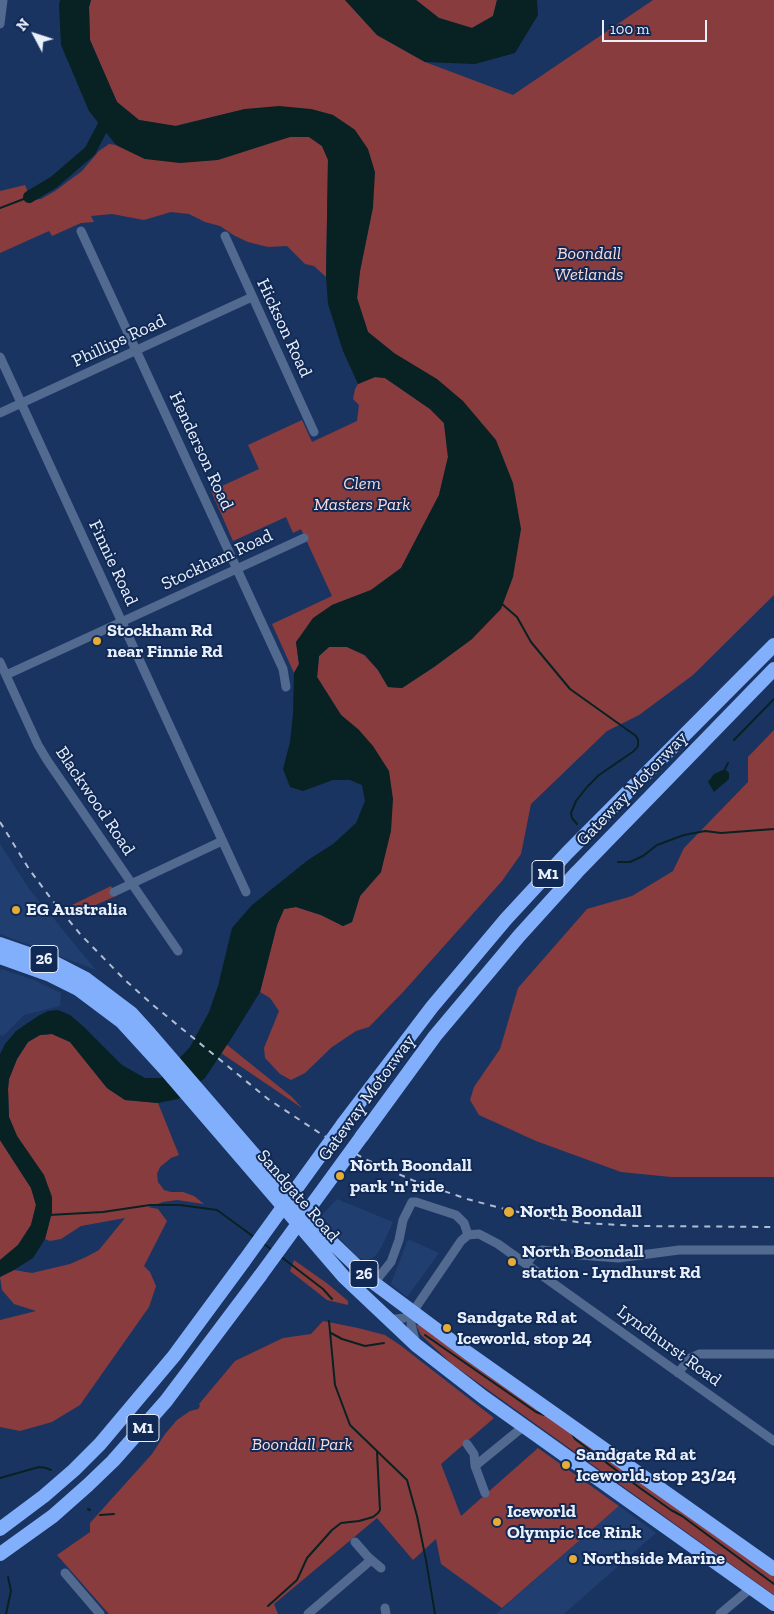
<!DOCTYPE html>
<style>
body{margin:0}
#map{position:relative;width:774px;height:1614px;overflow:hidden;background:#1a3461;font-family:"Zilla Slab",serif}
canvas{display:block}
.north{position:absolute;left:10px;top:10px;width:50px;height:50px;-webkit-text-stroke:4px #102955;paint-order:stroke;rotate:310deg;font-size:14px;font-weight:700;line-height:20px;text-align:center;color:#e9f0fb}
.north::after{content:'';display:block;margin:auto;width:18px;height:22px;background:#e9f0fb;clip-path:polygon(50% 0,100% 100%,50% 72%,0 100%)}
.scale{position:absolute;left:602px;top:20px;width:105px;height:22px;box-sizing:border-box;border:2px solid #e9f0fb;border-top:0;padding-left:6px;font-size:15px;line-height:18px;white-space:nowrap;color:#e9f0fb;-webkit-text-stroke:4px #102955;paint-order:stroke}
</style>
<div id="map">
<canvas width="774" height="1614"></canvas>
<div class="north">N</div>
<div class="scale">100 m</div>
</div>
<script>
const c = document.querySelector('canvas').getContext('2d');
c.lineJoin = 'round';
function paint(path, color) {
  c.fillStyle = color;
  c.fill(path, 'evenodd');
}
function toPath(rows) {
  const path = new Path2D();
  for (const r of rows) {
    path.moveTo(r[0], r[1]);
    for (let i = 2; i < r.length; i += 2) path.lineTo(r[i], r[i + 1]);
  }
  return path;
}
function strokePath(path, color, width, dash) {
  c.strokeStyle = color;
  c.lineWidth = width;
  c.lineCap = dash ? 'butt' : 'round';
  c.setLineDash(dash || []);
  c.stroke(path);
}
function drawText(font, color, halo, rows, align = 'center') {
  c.font = font + ' "Zilla Slab",serif';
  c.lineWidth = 4;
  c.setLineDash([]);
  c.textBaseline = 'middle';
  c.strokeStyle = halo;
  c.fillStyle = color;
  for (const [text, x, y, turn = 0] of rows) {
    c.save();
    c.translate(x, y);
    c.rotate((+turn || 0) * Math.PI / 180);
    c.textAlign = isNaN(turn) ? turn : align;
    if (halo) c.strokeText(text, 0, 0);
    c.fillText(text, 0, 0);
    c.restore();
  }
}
paint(toPath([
 [0,844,30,890,96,970,0,934],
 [1,969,34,980,61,993,60,1006,24,1015,3,1036,0,1035,0,973],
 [337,1199,393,1222,382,1246,377,1254,371,1259,365,1260,356,1257,321,1216],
 [408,1239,439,1253,407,1297,391,1284],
 [619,1506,656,1533,564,1614,496,1614]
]), '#213e71');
paint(toPath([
 [91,0,345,0,377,35,425,62,513,95,653,0,774,0,774,595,693,675,639,715,607,731,531,804,521,854,502,881,404,991,369,1027,356,1031,332,1047,305,1073,291,1080,280,1074,265,1058,264,1048,279,1011,270,998,260,992,277,925,284,909,296,907,321,915,343,926,352,922,360,896,381,872,359,730,341,715,317,677,319,656,329,647,347,647,364,655,378,670,388,687,402,688,434,667,472,639,521,529,394,353,368,332,357,298,360,271,373,207,355,130,333,115,311,109,245,109,175,126,139,120,117,102,90,40,89,7],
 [416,0,497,0,493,16,472,28,439,18],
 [290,137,309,137,322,146,328,159,326,277,314,266,305,264,287,246,268,247,248,242,235,236,220,226,205,222,189,214,171,212,144,220,112,214,91,216,94,222,81,223,52,236,49,231,0,253,0,191,25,185,31,200,41,199,55,191,82,171,99,151,109,144,116,145,145,159],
 [375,377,385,378,430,409,444,423,448,457,439,495,401,568,371,590,332,605,296,642,299,664,294,673,272,624,332,596,301,529,293,533,286,517,233,541,211,491,259,469,248,445,302,420,312,442,357,421,359,405,353,399,355,389,358,384],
 [774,730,774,1177,671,1177,621,1172,536,1141,479,1115,470,1100,474,1087,500,1049,518,988,587,909,632,896,673,871,684,848,748,782,748,757],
 [111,886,116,896,75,914,70,906],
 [52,1034,70,1042,107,1088,125,1100,158,1103,179,1155,171,1158,160,1167,157,1174,158,1182,164,1190,171,1192,183,1192,194,1196,204,1204,177,1200,163,1202,148,1207,158,1209,167,1221,144,1266,150,1272,156,1286,149,1307,80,1405,52,1422,20,1431,0,1427,0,1320,36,1311,14,1304,2,1290,0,1277,14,1270,32,1273,70,1264,86,1257,99,1250,125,1218,81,1226,61,1239,50,1241,45,1239,52,1212,32,1158,17,1136,9,1117,8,1089,9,1079,17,1059,28,1042,40,1035],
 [226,1044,292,1097,302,1108,221,1053],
 [0,1140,31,1188,36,1205,31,1225,18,1245,0,1260],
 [294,1260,328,1284,348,1301,348,1305,327,1300,290,1271],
 [323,1321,358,1328,385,1335,400,1345,494,1418,441,1464,461,1516,538,1448,619,1506,502,1608,441,1564,436,1539,413,1560,377,1518,274,1604,278,1614,109,1614,57,1555,90,1532,90,1523,152,1454,165,1434,177,1420,190,1411,198,1409,200,1406,199,1404,235,1361,283,1338,311,1334],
 [416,1325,420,1325,774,1572,774,1595,452,1364,421,1335]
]), '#893c3d');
paint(toPath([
 [60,0,91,0,89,7,90,40,117,102,139,120,176,126,245,109,279,106,311,109,333,115,355,130,368,149,375,172,373,207,360,271,357,298,368,332,394,353,437,379,463,401,496,440,513,483,521,529,513,577,501,609,472,639,434,667,402,688,388,687,378,670,365,655,347,647,329,647,319,656,317,677,341,715,359,730,373,746,389,771,393,799,391,831,381,872,360,896,352,922,343,926,321,915,296,907,284,909,277,925,260,992,231,1039,205,1078,178,1099,158,1103,125,1100,107,1088,70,1042,52,1034,40,1035,28,1042,17,1059,9,1079,8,1089,9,1117,17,1136,44,1175,52,1197,52,1212,45,1239,33,1258,14,1270,0,1277,0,1260,18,1245,31,1225,36,1205,31,1188,0,1140,0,1054,5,1044,16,1031,38,1016,48,1011,58,1010,70,1015,84,1027,122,1065,145,1078,161,1078,190,1047,209,1012,218,986,232,928,252,905,308,860,333,844,356,823,365,801,362,785,350,780,333,780,303,791,290,787,283,769,290,742,293,714,294,673,299,664,296,642,313,618,332,605,371,590,401,568,439,495,448,457,444,423,430,409,385,378,375,377,358,384,343,351,328,304,326,277,328,160,322,146,309,137,290,137,218,160,180,163,145,159,116,145,89,111,61,45,59,5],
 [345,0,416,0,439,18,472,28,493,16,497,0,537,0,538,15,515,53,475,64,425,62,377,35],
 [725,769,729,773,729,779,714,792,708,782,714,774]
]), '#082123');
strokePath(toPath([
 [0,208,29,197],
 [502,604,517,617,531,642,570,689,636,736,638,740,638,746,634,751,599,775,587,787,576,801,571,813,572,818,577,824],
 [734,740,774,699],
 [725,769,728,763],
 [618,862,630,862,643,856,657,845,684,835,705,831,721,833,774,829],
 [49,1215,103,1212,150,1205,180,1205,217,1210,254,1237],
 [264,1244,272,1250],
 [280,1256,323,1289,332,1299],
 [329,1321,335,1385,350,1425,407,1480,417,1516,426,1560,435,1614],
 [331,1333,342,1339,365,1346,384,1343],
 [425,1335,536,1412,544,1415],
 [572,1434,575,1439,640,1488,671,1510,682,1516,774,1584],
 [0,1478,39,1467,46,1468,51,1470],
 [88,1509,90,1510],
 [100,1515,114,1514],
 [268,1606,297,1580,307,1558,332,1530,341,1523,359,1521,373,1517,378,1513,380,1510,377,1452],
 [6,1614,11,1591,8,1577]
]), '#082123', 2);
strokePath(toPath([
 [29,197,54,182,90,151,109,115]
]), '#082123', 12);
strokePath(toPath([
 [0,24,3,0],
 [81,231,283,669,286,687],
 [225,236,314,432],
 [0,357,246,892],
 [0,413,252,297],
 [0,662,38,745,47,760,178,951],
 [6,675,304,538],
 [114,892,222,841],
 [468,1235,479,1234,498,1244,774,1441],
 [526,1264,534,1254,542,1250,580,1255,618,1258,679,1250,774,1250],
 [374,1283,391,1262,399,1240,403,1220,412,1202,416,1202,456,1215,464,1223,468,1235],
 [412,1313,411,1324,416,1344],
 [388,1320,404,1318,412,1313,461,1241,468,1235],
 [678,1373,690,1358,699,1354,774,1354],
 [467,1444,474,1454,475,1466],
 [485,1493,475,1466,524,1426],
 [355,1542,368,1557,381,1568],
 [65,1573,100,1614],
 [385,1608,386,1614],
 [308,1614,371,1560],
 [720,1614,751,1588]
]), '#526990', 9);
strokePath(toPath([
 [0,944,55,963,86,979,131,1013,150,1034,320,1231,374,1283,468,1353,774,1569],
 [0,957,50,975,78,989,122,1022,164,1068,344,1277,416,1345,483,1397,774,1604],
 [343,1124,432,1007,506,919,567,853,774,645],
 [362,1136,435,1036,519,936,577,872,774,669],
 [0,1529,44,1496,74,1470,100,1444,174,1356,244,1261],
 [0,1554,53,1516,88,1485,113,1461,166,1401,260,1276]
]), '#82affc', 14);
strokePath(toPath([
 [0,822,29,869,52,900,81,935,124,979,153,1005,268,1099,321,1134,363,1158,412,1180,467,1199,508,1210,544,1217,584,1223,638,1226,774,1227]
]), '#b1bed2', 2, [6, 6]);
strokePath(toPath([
 [244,1261,343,1124],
 [260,1276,362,1136]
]), '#82affc', 14);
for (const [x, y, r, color] of [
 [97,641,5,"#e6ac36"],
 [16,910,5,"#e6ac36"],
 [340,1176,5,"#e6ac36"],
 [509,1212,6,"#e6ac36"],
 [512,1262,5,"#e6ac36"],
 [447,1328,5,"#e6ac36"],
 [566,1465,5,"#e6ac36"],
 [497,1522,5,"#e6ac36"],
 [573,1559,5,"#e6ac36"]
]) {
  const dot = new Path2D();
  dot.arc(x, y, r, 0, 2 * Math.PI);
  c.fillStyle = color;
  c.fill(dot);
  strokePath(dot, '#102955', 2);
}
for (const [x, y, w] of [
 [548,874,32],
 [44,959,28],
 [364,1274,28],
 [143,1428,32]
]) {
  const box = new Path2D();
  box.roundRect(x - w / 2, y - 13.5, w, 27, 4);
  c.fillStyle = '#102955';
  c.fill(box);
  strokePath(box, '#e9f0fb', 1);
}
drawText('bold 16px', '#e9f0fb', null, [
 ["M1",548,874],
 ["26",44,959],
 ["26",364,1274],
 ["M1",143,1428]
]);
drawText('italic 18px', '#fbdbd9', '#102955', [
 ["Boondall",589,254],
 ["Wetlands",589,275],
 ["Clem",362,484],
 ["Masters Park",362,505],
 ["Boondall Park",302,1445]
]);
drawText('18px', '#e9f0fb', '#102955', [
 ["Hickson Road",284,328,65],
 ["Phillips Road",119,341,-25],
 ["Henderson Road",201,451,65],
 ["Stockham Road",217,560,-25],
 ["Finnie Road",113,563,65],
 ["Gateway Motorway",632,789,-46],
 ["Blackwood Road",95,801,56],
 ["Gateway Motorway",367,1098,-54],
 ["Sandgate Road",298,1196,49],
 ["Lyndhurst Road",669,1346,36]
]);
drawText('bold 18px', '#e9f0fb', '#102955', [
 ["Stockham Rd",107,631],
 ["near Finnie Rd",107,652],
 ["EG Australia",26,910],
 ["North Boondall",350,1166],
 ["park 'n' ride",350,1187],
 ["North Boondall",520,1212],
 ["North Boondall",522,1252],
 ["station - Lyndhurst Rd",522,1273],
 ["Sandgate Rd at",457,1318],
 ["Iceworld, stop 24",457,1339],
 ["Sandgate Rd at",576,1455],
 ["Iceworld, stop 23/24",576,1476],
 ["Iceworld",507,1512],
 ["Olympic Ice Rink",507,1533],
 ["Northside Marine",583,1559]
], 'left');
</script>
